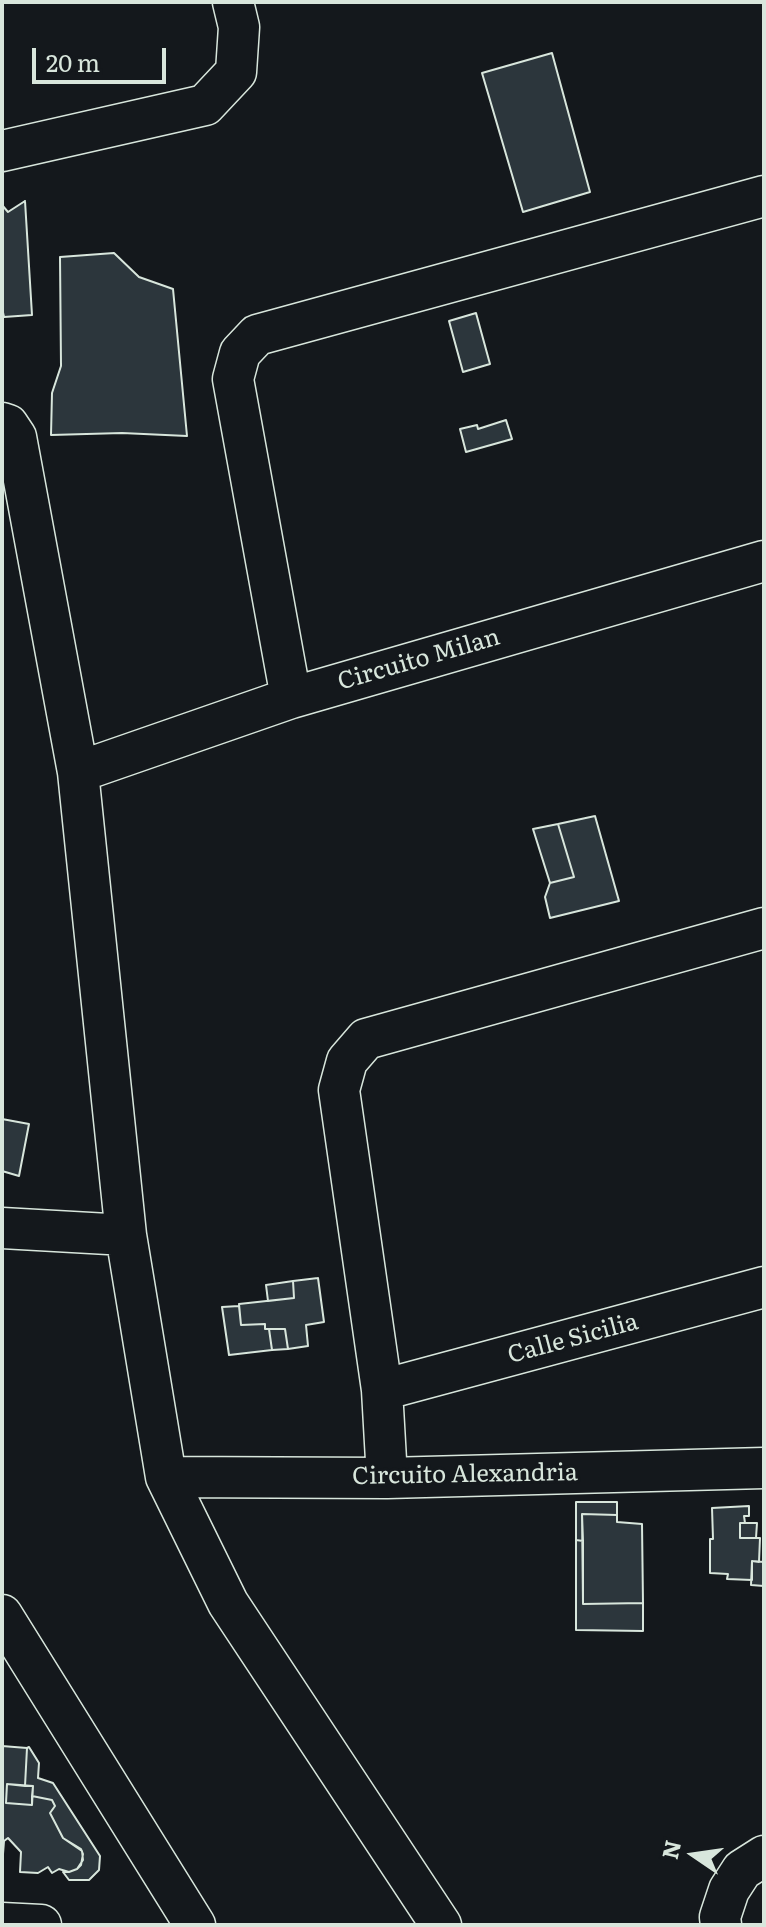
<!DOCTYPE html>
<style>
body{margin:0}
#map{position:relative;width:766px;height:1927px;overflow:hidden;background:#14181c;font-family:Literata,serif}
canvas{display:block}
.frame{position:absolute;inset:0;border:4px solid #d8e6dc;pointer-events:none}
.north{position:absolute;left:654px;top:1815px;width:80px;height:80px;-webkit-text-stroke:6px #14181c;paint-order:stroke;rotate:283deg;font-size:22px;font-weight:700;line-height:32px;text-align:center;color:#d8e6dc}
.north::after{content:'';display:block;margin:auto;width:28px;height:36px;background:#d8e6dc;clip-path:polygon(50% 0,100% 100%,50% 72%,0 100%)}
.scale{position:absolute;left:32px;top:48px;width:134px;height:36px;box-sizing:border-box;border:4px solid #d8e6dc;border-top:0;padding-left:10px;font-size:24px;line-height:28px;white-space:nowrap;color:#d8e6dc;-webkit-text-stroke:6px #14181c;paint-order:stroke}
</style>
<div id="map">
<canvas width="766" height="1927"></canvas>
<div class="frame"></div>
<div class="north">N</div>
<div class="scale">20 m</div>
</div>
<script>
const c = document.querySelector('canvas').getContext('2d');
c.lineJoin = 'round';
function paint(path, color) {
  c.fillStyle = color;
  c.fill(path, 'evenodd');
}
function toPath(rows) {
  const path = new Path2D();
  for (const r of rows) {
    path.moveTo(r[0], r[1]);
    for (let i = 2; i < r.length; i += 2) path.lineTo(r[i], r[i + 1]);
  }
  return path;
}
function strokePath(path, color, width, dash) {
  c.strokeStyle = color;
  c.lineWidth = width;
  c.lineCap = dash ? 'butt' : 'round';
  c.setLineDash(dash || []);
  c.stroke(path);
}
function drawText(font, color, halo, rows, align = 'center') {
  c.font = font + ' Literata,serif';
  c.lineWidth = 6;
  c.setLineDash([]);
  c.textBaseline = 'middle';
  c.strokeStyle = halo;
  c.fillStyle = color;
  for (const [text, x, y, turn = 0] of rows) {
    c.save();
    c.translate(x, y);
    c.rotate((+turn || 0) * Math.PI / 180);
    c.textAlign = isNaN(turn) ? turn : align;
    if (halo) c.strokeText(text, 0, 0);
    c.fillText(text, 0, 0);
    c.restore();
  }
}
const building = toPath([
 [552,53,590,192,523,212,482,73,552,53],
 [25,201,32,315,4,317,2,308,2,205,8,212,25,201],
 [114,253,139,277,173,289,187,436,122,433,51,435,52,393,61,366,60,257,114,253],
 [476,313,490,364,463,372,449,321,476,313],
 [506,420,512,439,466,452,460,429,477,425,478,429,506,420],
 [595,816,619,901,550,918,545,897,550,883,574,877,558,824,595,816],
 [558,824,574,877,550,883,533,829,558,824],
 [2,1119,29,1124,19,1176,2,1171,2,1119],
 [318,1278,324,1322,306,1325,308,1346,288,1349,285,1329,265,1329,265,1324,241,1325,239,1304,294,1298,293,1281,318,1278],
 [293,1281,294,1298,268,1301,266,1285,293,1281],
 [239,1306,241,1325,265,1324,265,1329,269,1329,272,1350,229,1355,222,1307,239,1306],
 [269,1329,285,1329,288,1349,272,1350,269,1329],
 [576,1502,617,1502,617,1515,582,1514,583,1541,576,1540,576,1502],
 [749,1506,749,1516,744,1516,745,1523,740,1523,740,1538,760,1538,759,1562,752,1561,752,1580,727,1579,728,1574,710,1573,710,1539,713,1539,712,1508,749,1506],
 [582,1514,617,1515,617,1522,642,1524,643,1603,583,1604,582,1514],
 [740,1523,757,1523,756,1538,740,1538,740,1523],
 [576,1540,583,1541,583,1604,643,1603,643,1631,576,1630,576,1540],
 [752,1561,764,1562,764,1586,751,1585,752,1561],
 [2,1746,27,1748,25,1786,7,1784,6,1803,32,1805,32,1796,52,1800,55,1806,50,1813,63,1838,82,1851,83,1860,77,1869,69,1872,59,1869,52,1873,48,1867,38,1873,20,1872,21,1852,8,1838,4,1841,2,1867,2,1746],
 [29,1747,39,1763,38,1778,53,1783,100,1856,99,1870,89,1880,69,1880,63,1872,69,1872,77,1869,81,1865,83,1854,81,1849,63,1838,50,1813,55,1806,52,1800,32,1796,33,1786,25,1786,27,1748,29,1747],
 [7,1784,33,1786,32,1805,6,1803,7,1784]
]);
paint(building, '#2c363c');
strokePath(building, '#d8e6dc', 2);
const street = toPath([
 [2,151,205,105,236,72,239,27,233,2],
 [2,423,8,425,16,437,78,772,126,1235,166,1477,228,1603,441,1925],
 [291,698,233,379,240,353,257,335,764,196],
 [78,772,291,698,764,561],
 [2,1228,126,1235],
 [382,1390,764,1287],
 [166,1477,387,1478,764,1468],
 [387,1478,382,1390,339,1090,347,1061,366,1039,764,928],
 [2,1615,195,1925],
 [2,1923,41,1925],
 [721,1925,720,1917,729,1890,742,1870,764,1856]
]);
strokePath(street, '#d8e6dc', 43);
strokePath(street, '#14181c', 40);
drawText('24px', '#d8e6dc', '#14181c', [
 ["Circuito Milan",419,660,-16],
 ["Calle Sicilia",573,1339,-15],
 ["Circuito Alexandria",465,1475,-1]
]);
</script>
